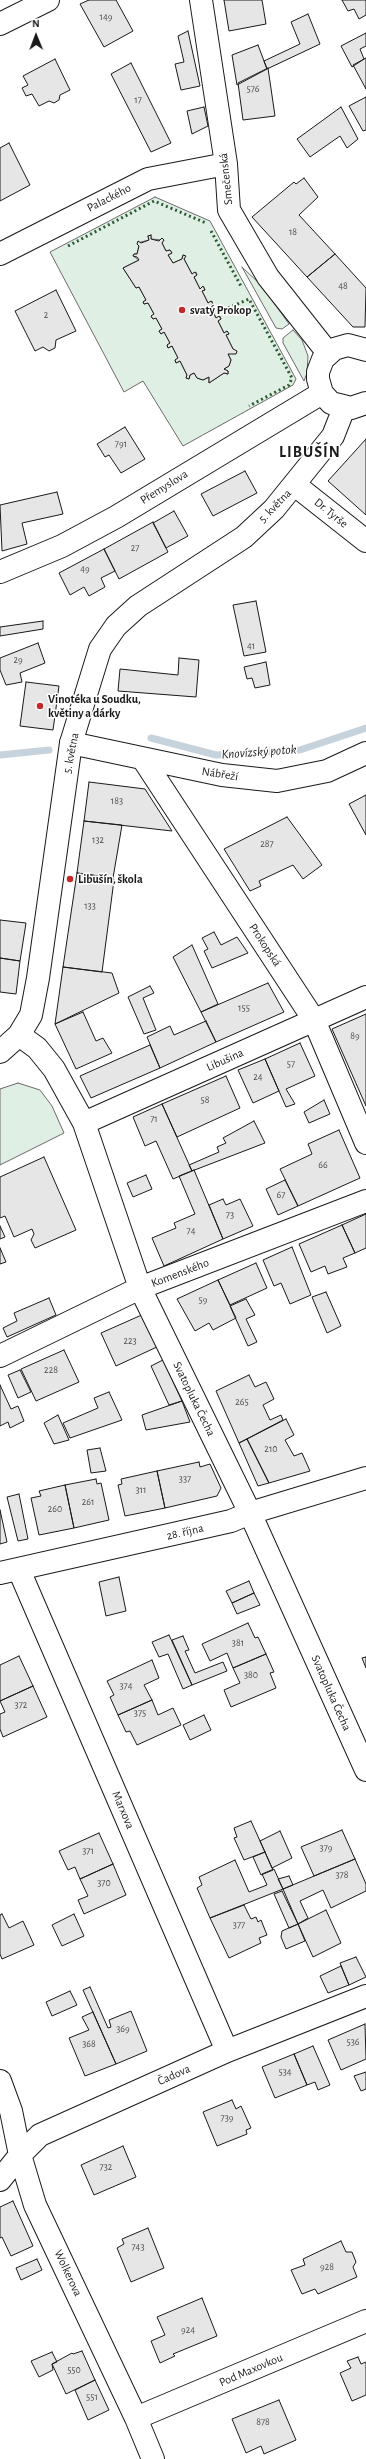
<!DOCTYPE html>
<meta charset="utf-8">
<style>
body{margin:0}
#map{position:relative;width:366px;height:2459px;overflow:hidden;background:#fff;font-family:"Alegreya Sans",sans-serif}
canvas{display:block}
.north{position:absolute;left:16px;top:16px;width:40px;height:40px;-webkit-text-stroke:3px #fff;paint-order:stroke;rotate:359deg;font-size:11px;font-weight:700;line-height:16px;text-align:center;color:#1a1a1a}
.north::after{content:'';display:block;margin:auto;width:14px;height:18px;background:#1a1a1a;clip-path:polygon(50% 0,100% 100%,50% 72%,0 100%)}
</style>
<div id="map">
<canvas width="366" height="2459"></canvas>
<div class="north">N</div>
</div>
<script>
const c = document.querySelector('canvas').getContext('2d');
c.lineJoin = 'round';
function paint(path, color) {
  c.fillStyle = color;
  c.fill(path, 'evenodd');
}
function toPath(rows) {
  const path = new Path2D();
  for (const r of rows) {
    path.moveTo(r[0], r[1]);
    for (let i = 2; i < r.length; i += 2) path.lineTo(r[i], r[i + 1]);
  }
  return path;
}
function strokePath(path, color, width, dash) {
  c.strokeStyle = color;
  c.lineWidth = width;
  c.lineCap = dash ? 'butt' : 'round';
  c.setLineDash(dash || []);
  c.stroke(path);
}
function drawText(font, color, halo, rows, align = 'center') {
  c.font = font + ' "Alegreya Sans",sans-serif';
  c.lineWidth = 3;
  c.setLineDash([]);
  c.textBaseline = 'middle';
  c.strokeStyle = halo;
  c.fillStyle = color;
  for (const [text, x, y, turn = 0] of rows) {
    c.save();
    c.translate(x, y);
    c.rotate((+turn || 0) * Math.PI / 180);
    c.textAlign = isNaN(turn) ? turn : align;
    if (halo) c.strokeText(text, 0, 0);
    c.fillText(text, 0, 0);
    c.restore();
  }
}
const green = toPath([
 [155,197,210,221,296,379,293,385,183,446,143,381,124,392,50,252,155,197],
 [148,236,151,236,151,239,164,240,162,243,166,251,170,250,172,253,168,255,173,263,182,259,183,255,185,256,184,259,192,274,196,272,197,275,194,277,200,289,204,287,205,290,202,291,208,303,212,301,213,304,210,306,216,318,220,316,221,319,218,321,224,333,227,331,229,334,226,335,233,349,228,354,231,360,229,366,224,369,228,371,228,374,224,373,209,383,209,377,203,380,197,378,194,373,190,375,189,379,186,378,187,375,180,361,176,363,175,360,178,358,172,346,168,348,167,345,170,343,164,332,161,334,159,331,162,329,156,318,153,319,151,317,154,314,148,303,144,304,143,302,146,300,139,287,136,288,123,268,139,260,133,256,134,254,137,254,139,246,137,243,149,240,148,236],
 [242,267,262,286,289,324,282,329,276,328,242,267],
 [293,330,302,340,308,356,307,373,304,381,283,343,283,338,293,330],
 [18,1083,40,1090,52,1106,64,1133,0,1165,0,1089,18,1083]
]);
paint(green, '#e0efe3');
strokePath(green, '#6a6a6a', 1);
strokePath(toPath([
 [151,738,216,755,300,750,366,728],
 [0,755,49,750]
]), '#c6d2dc', 7);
const building = toPath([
 [89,0,116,0,133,31,104,47,80,4,89,0],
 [224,0,262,0,266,24,229,31,224,0],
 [342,0,366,0,366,15,359,19,354,9,348,11,342,0],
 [308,14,320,44,267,69,264,61,300,44,291,22,308,14],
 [188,31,200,86,181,90,175,64,184,62,178,36,188,31],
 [366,33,366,46,360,49,364,59,352,67,341,46,366,33],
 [258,45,267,69,237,85,232,55,258,45],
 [366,58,366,89,353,65,366,58],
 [55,59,70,90,60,95,59,100,54,103,49,101,39,106,32,94,26,96,22,88,28,85,23,76,55,59],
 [131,63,171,143,151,152,111,74,131,63],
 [268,68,275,116,243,120,238,83,268,68],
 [366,97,366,130,363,131,349,106,366,97],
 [204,107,208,126,192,134,187,111,204,107],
 [341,107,358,139,347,148,340,136,310,157,297,139,341,107],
 [9,143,30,185,0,201,0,148,9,143],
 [304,178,318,197,299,215,335,254,307,277,252,217,294,182,296,184,304,178],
 [151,235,151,239,159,241,162,238,164,240,162,243,166,251,170,250,172,253,168,255,173,263,182,259,183,255,186,256,184,259,192,274,195,272,197,275,194,277,200,289,203,286,205,290,202,291,208,303,211,301,213,304,210,306,216,318,219,316,221,319,218,321,224,333,227,331,229,334,226,335,233,349,237,351,236,354,228,354,231,360,229,366,224,369,228,371,228,374,224,373,209,383,209,377,203,380,197,378,194,373,190,375,189,379,186,378,187,375,180,361,176,363,175,360,178,358,172,346,168,348,167,345,170,343,164,332,161,334,159,331,162,329,156,318,153,319,151,316,154,314,148,303,144,304,143,302,146,300,139,287,136,288,123,268,139,260,137,257,133,256,134,254,137,254,139,246,137,244,138,241,141,243,149,240,148,236,151,235],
 [335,254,366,288,365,327,353,327,307,277,335,254],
 [56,290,76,331,56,340,55,348,49,351,43,347,35,351,15,311,56,290],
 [125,427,145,459,121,473,109,455,105,457,97,444,125,427],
 [366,439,366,515,328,481,366,439],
 [245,471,257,493,213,516,201,494,245,471],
 [57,492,63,514,22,523,27,544,2,551,0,505,57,492],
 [174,511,188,536,166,548,153,523,174,511],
 [153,522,168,552,119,579,104,549,153,522],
 [104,549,115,571,101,578,105,587,89,596,84,587,70,595,59,573,104,549],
 [256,601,266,652,244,656,233,605,256,601],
 [43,621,43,629,0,636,0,627,43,621],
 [38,643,45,663,20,673,22,682,6,685,0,670,0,658,38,643],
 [179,658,199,660,196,697,118,691,120,669,178,675,179,658],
 [266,662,270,685,255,688,252,678,247,679,244,667,266,662],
 [26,682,59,686,53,730,20,726,26,682],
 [89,782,145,789,172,831,84,821,89,782],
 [366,795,366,835,349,804,366,795],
 [287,817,322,865,303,879,293,865,259,881,261,886,250,891,224,849,287,817],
 [84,821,122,825,113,878,77,873,84,821],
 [77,873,113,878,114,880,102,972,63,967,77,873],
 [0,920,26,923,20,961,0,958,0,920],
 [214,932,221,945,237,937,248,953,212,968,204,951,208,949,202,938,214,932],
 [192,945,218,1004,201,1012,173,957,192,945],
 [0,958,20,961,16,994,0,992,0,958],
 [63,967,112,973,119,993,55,1024,63,967],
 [268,983,284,1012,216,1042,201,1012,268,983],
 [150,986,154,993,143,998,156,1030,144,1034,128,997,150,986],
 [83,1012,96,1041,103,1038,112,1053,76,1069,55,1024,83,1012],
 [366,1014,366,1106,332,1029,366,1014],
 [206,1021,216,1042,160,1068,147,1037,170,1026,174,1035,206,1021],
 [300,1043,315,1076,286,1089,295,1104,286,1107,265,1059,300,1043],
 [150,1045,160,1068,91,1098,80,1076,150,1045],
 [265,1059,279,1091,253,1103,238,1070,265,1059],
 [226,1076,240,1108,177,1137,162,1104,226,1076],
 [324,1100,330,1114,309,1123,304,1112,324,1100],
 [162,1104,192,1171,173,1179,156,1141,145,1146,133,1117,162,1104],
 [254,1121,265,1143,192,1171,189,1165,219,1152,217,1147,226,1143,223,1138,254,1121],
 [339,1130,360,1178,298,1206,280,1169,312,1154,308,1144,339,1130],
 [44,1157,76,1230,35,1248,31,1240,34,1234,32,1229,14,1237,5,1216,0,1218,0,1177,44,1157],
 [194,1170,223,1239,164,1266,152,1238,176,1228,174,1223,195,1214,179,1176,194,1170],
 [146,1175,152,1189,133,1197,127,1183,146,1175],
 [285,1180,298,1206,278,1215,266,1189,285,1180],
 [223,1199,226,1205,240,1199,253,1226,223,1239,209,1205,223,1199],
 [366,1214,366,1248,355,1253,342,1225,366,1214],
 [342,1225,355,1253,343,1258,347,1267,328,1274,325,1266,311,1272,299,1244,342,1225],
 [0,1226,5,1237,0,1239,0,1226],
 [292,1247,311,1295,290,1304,281,1283,274,1286,263,1260,292,1247],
 [0,1248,6,1262,0,1264,0,1248],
 [256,1263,267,1288,230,1305,218,1280,256,1263],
 [218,1280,236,1318,213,1330,209,1323,195,1331,177,1299,218,1280],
 [326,1292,341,1326,327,1333,312,1297,326,1292],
 [49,1298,56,1315,7,1337,3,1328,17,1321,14,1313,49,1298],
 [246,1299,255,1315,246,1319,257,1342,248,1346,230,1306,246,1299],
 [144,1314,159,1346,116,1366,101,1333,144,1314],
 [64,1350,79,1382,36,1401,21,1369,64,1350],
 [163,1360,182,1401,169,1405,151,1366,163,1360],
 [20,1370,31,1392,18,1398,8,1375,20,1370],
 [249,1375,255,1387,266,1382,274,1399,263,1405,270,1420,281,1415,283,1420,239,1443,216,1391,249,1375],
 [0,1385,11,1409,18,1406,24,1421,10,1428,8,1422,0,1426,0,1385],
 [109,1392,122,1420,70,1438,63,1423,98,1408,94,1398,109,1392],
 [182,1401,190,1422,146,1430,142,1415,182,1401],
 [58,1415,69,1440,54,1444,44,1423,58,1415],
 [286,1419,294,1435,285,1440,294,1456,302,1453,310,1471,269,1483,247,1439,286,1419],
 [247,1439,269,1483,258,1486,239,1443,247,1439],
 [100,1448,106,1471,91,1473,87,1450,100,1448],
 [199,1462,200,1467,210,1464,221,1488,217,1496,165,1508,157,1471,199,1462],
 [157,1471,165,1508,125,1516,118,1485,122,1484,121,1479,157,1471],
 [96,1479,97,1484,101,1483,109,1520,74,1528,65,1485,96,1479],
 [65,1485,74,1528,39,1535,31,1498,41,1496,39,1491,65,1485],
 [19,1494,28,1539,18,1541,7,1497,19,1494],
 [0,1510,7,1542,0,1544,0,1510],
 [119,1577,126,1611,106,1616,99,1582,119,1577],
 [249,1581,254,1593,232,1603,226,1591,249,1581],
 [254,1593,260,1605,237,1614,232,1603,254,1593],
 [248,1623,255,1638,258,1637,266,1654,233,1668,227,1653,210,1661,202,1644,248,1623],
 [169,1635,192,1685,183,1689,168,1654,159,1657,152,1642,169,1635],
 [183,1636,189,1650,185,1651,195,1673,223,1662,227,1671,192,1685,172,1640,183,1636],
 [266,1654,274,1672,270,1673,276,1688,231,1707,224,1690,240,1683,233,1668,266,1654],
 [19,1656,33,1686,0,1701,0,1665,19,1656],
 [366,1657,366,1668,362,1658,366,1657],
 [152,1660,159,1678,144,1685,152,1700,118,1715,110,1697,114,1695,107,1681,152,1660],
 [33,1686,47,1717,3,1737,0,1729,0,1714,5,1712,0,1701,33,1686],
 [152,1700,158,1715,173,1708,181,1725,137,1745,130,1731,126,1732,118,1715,152,1700],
 [204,1715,211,1730,190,1740,183,1725,204,1715],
 [251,1821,265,1852,244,1860,234,1838,237,1837,234,1828,251,1821],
 [342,1830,355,1859,314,1876,301,1847,342,1830],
 [280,1831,292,1858,272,1868,260,1841,280,1831],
 [99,1833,113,1864,80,1879,75,1867,68,1870,59,1851,99,1833],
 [265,1852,273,1870,261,1875,253,1857,265,1852],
 [355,1859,366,1884,366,1891,331,1908,323,1890,300,1901,308,1918,298,1924,283,1889,355,1859],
 [235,1860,249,1892,267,1885,262,1874,274,1869,283,1889,210,1918,197,1888,202,1885,199,1877,235,1860],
 [113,1864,126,1895,84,1914,78,1900,88,1896,80,1879,113,1864],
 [289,1876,293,1885,283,1889,278,1879,289,1876],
 [282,1891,298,1924,289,1928,274,1894,282,1891],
 [244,1905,251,1919,256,1917,258,1922,261,1920,267,1935,259,1938,261,1943,229,1958,210,1918,244,1905],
 [326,1910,341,1943,313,1957,298,1924,326,1910],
 [2,1914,9,1928,23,1921,34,1945,2,1959,0,1954,0,1915,2,1914],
 [74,1914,84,1936,62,1946,52,1925,74,1914],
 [298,1924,305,1941,286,1949,281,1937,282,1931,298,1924],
 [356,1957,366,1977,349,1985,340,1963,356,1957],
 [341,1966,349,1985,328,1993,320,1976,341,1966],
 [90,1987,108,2028,111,2027,109,2020,131,2011,147,2051,116,2064,83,1990,90,1987],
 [70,1991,77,2005,52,2016,46,2002,70,1991],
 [93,2012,116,2064,85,2076,69,2038,89,2030,82,2017,93,2012],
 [365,2024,366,2059,341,2070,328,2040,365,2024],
 [313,2046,330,2085,318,2090,315,2082,307,2085,294,2054,313,2046],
 [294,2054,307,2085,275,2098,262,2067,294,2054],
 [366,2072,366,2089,361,2091,354,2076,366,2072],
 [232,2100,236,2109,241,2106,251,2128,246,2130,247,2134,217,2146,203,2112,232,2100],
 [123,2146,136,2177,94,2195,81,2165,123,2146],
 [13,2201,33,2246,11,2256,2,2237,0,2238,0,2207,13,2201],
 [148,2228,164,2268,131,2282,117,2248,124,2244,122,2239,148,2228],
 [341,2241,346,2252,352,2252,356,2262,353,2267,357,2277,318,2294,315,2289,302,2294,291,2270,305,2265,303,2259,341,2241],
 [37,2259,42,2270,21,2280,16,2268,37,2259],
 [202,2298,217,2336,173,2354,175,2356,160,2363,151,2341,165,2335,157,2317,202,2298],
 [82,2351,95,2380,66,2394,52,2364,72,2353,73,2354,82,2351],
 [52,2352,57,2362,52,2364,53,2370,39,2377,31,2361,52,2352],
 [358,2357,361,2364,366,2362,366,2395,352,2401,340,2373,351,2368,347,2361,358,2357],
 [95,2380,109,2410,88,2420,75,2390,95,2380],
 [279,2400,296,2440,264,2454,261,2446,246,2453,232,2419,279,2400]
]);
paint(building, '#e6e6e6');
strokePath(building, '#1a1a1a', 1);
const minor = toPath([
 [201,0,226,164,229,210,268,277,328,353],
 [0,24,48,0],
 [0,254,148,179,226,164],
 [295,485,366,541],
 [71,743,222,775,277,781,327,771,366,753],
 [143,759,314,1020,366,1143],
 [19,1035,37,1048,54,1069,84,1123,140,1288,250,1513,366,1770],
 [84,1123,366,997],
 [0,1356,140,1288,366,1201],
 [19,1570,227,2051],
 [0,1573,231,1521,250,1513,366,1478],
 [0,2081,11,2111,20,2155,35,2205,136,2418,153,2459],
 [0,2180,20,2155,40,2135,227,2051,366,1996],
 [136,2418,366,2321]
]);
const tertiary = toPath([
 [366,350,348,345,334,349,323,359,318,372,318,379,322,393,331,403,351,408,366,403],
 [0,572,62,546,116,517,322,393],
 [0,1052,19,1035,31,1015,38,978,71,743,100,649,116,626,138,606,244,537,274,509,333,436,344,408]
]);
strokePath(minor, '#1a1a1a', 24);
strokePath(tertiary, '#1a1a1a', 24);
strokePath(minor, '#fff', 22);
strokePath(tertiary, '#fff', 22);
strokePath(toPath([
 [211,231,242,288],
 [68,246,154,201,206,223],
 [228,308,249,299,292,378,289,385,249,406]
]), '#2b5a34', 3, [2, 3]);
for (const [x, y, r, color] of [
 [182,310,4,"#c62828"],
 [40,706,4,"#c62828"],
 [70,879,4,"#c62828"]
]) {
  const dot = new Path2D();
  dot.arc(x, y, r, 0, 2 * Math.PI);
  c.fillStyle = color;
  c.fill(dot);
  strokePath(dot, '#fff', 1.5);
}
drawText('10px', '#4d4d4d', null, [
 ["149",106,17],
 ["576",253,89],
 ["17",138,100],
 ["18",293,232],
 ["48",343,286],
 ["2",46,315],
 ["791",121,444],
 ["27",135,548],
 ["49",85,569],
 ["41",251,646],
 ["29",18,660],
 ["183",117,801],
 ["132",98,840],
 ["287",267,844],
 ["133",90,906],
 ["155",244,1008],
 ["89",355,1036],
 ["57",291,1064],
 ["24",258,1077],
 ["58",205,1100],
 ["71",154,1119],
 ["66",323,1165],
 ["67",281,1195],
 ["73",230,1215],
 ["74",191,1231],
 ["59",203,1300],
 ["223",130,1341],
 ["228",51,1370],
 ["265",242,1402],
 ["210",271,1449],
 ["337",185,1479],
 ["311",141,1490],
 ["261",88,1502],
 ["260",55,1509],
 ["381",238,1643],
 ["380",251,1675],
 ["374",126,1686],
 ["372",21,1705],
 ["375",140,1713],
 ["379",326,1848],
 ["371",88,1851],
 ["378",342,1875],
 ["370",104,1883],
 ["377",239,1925],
 ["369",123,2029],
 ["536",353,2042],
 ["368",89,2044],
 ["534",285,2072],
 ["739",227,2118],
 ["732",106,2167],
 ["743",138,2247],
 ["928",327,2267],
 ["924",188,2330],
 ["550",74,2370],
 ["551",92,2397],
 ["878",263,2422]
]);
drawText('12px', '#1a1a1a', '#fff', [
 ["Smečenská",226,179,-96],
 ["Palackého",109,198,-27],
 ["Přemyslova",164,487,-32],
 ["5. května",275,506,-46],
 ["Dr. Tyrše",331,513,39],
 ["5. května",71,753,-79],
 ["Nábřeží",220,774,9],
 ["Prokopská",265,945,57],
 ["Libušina",225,1060,-24],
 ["Komenského",180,1273,-21],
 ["Svatopluka Čecha",194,1399,64],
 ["28. října",185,1532,-13],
 ["Svatopluka Čecha",331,1693,66],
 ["Marxova",123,1810,67],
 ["Čadova",174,2075,-24],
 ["Wolkerova",68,2273,65],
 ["Pod Maxovkou",251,2370,-23]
]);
drawText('bold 12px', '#1a1a1a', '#fff', [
 ["svatý Prokop",190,310],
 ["Vinotéka u Soudku,",48,699],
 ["květiny a dárky",48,713],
 ["Libušín, škola",78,879]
], 'left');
drawText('italic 13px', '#1a1a1a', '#fff', [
 ["Knovízský potok",259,752,-4]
]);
c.letterSpacing = '1px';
drawText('bold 16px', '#1a1a1a', '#fff', [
 ["LIBUŠÍN",310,452]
]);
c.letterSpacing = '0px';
</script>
